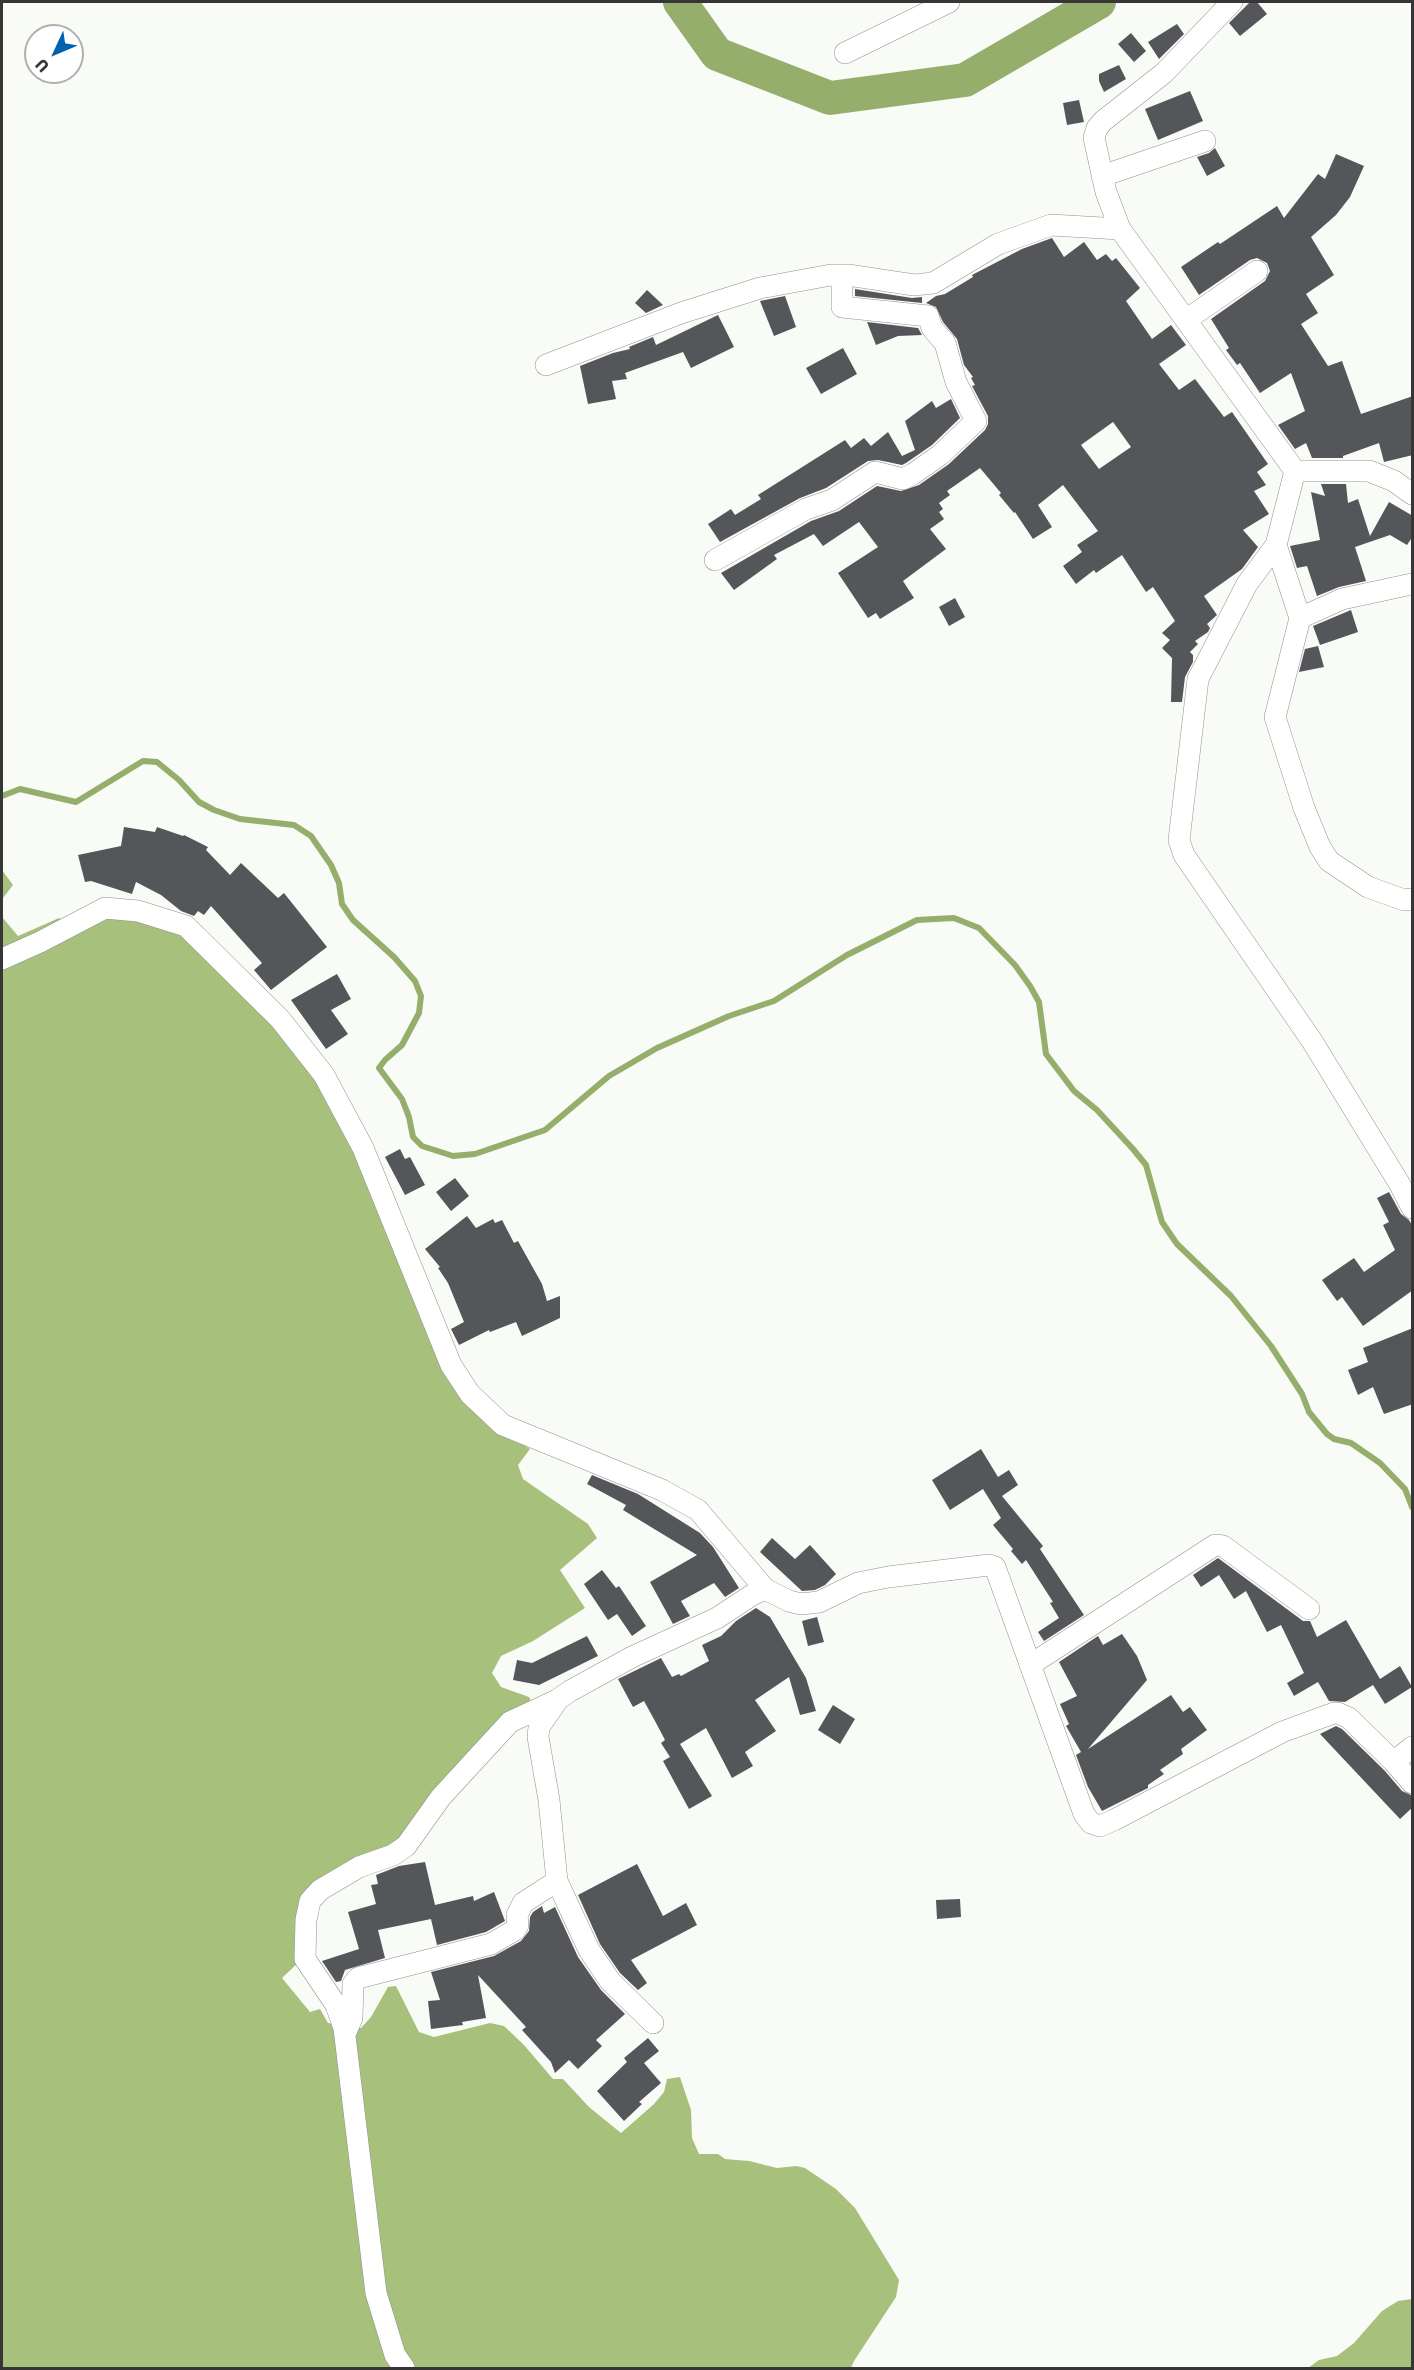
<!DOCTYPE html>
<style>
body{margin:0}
#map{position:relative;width:1414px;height:2370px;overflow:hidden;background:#f9fbf7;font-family:Jost,sans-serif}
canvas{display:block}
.frame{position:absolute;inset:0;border:3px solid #353635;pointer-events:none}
.north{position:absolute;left:24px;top:24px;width:60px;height:60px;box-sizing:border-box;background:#fff;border:2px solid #aeafae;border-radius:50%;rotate:226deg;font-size:16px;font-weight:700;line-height:24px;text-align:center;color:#353635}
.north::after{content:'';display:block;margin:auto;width:21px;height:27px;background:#0162ae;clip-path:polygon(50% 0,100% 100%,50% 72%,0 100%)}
</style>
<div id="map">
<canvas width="1414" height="2370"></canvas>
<div class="frame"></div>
<div class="north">U</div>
</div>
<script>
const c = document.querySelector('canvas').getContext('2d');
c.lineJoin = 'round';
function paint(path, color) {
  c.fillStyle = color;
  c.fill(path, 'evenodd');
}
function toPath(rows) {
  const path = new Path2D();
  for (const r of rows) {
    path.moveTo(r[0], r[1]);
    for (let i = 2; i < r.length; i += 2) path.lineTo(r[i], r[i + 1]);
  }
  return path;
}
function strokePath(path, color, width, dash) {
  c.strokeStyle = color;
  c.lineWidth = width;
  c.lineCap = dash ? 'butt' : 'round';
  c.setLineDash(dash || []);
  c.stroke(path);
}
paint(toPath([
 [2,870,13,885,3,898,2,917,18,936,59,918,77,929,105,916,183,930,277,1022,338,1115,446,1367,500,1429,530,1449,518,1465,523,1479,588,1524,597,1538,560,1570,585,1608,533,1641,501,1656,492,1673,501,1687,529,1697,532,1703,413,1833,317,1888,301,1960,282,1978,310,2012,320,2009,328,2023,361,2028,371,2017,388,1987,396,1986,419,2032,434,2037,490,2023,504,2026,524,2045,553,2079,563,2079,589,2107,621,2133,654,2104,664,2092,667,2079,680,2077,691,2110,692,2138,699,2154,718,2154,725,2159,749,2161,777,2168,796,2166,805,2168,836,2189,855,2208,899,2280,896,2297,854,2361,851,2368,2,2368],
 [1412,2299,1412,2368,1308,2368,1319,2360,1337,2356,1354,2343,1382,2311,1398,2301]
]), '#a7c07c');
strokePath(toPath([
 [2,796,20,789,76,802,143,761,157,762,179,780,199,802,214,810,240,819,294,825,311,836,331,865,339,883,342,904,353,920,394,957,415,981,421,996,419,1013,402,1045,385,1060,379,1068,402,1099,409,1117,413,1137,422,1146,453,1156,475,1154,545,1130,609,1076,657,1048,729,1016,774,1001,847,955,917,920,954,918,979,928,1015,965,1030,986,1039,1002,1046,1054,1074,1091,1097,1110,1133,1149,1146,1165,1162,1222,1177,1244,1231,1296,1271,1346,1302,1394,1309,1412,1327,1434,1334,1439,1351,1443,1380,1463,1405,1489,1412,1507]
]), '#96ae6b', 6);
strokePath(toPath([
 [680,2,717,54,830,98,965,80,1099,2]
]), '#96ae6b', 34);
paint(toPath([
 [1250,2,1257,2,1267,14,1240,36,1229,23],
 [1177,24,1184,34,1159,59,1148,42],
 [1131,33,1146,51,1134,62,1118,44],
 [1119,65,1126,79,1104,92,1099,81,1099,74],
 [1190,91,1203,121,1158,140,1145,109],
 [1079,100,1084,122,1067,125,1063,103],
 [1215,148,1225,166,1207,176,1197,157,1209,153],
 [1336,154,1364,166,1350,197,1336,215,1311,237,1334,275,1306,294,1318,313,1301,324,1328,366,1342,361,1361,414,1413,396,1413,455,1384,462,1379,443,1343,456,1343,458,1312,458,1306,443,1295,449,1278,425,1305,411,1291,373,1260,393,1240,363,1237,365,1226,350,1229,348,1211,319,1265,281,1270,271,1267,263,1257,258,1250,260,1199,295,1181,267,1218,242,1220,244,1277,206,1284,218,1318,174,1325,179],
 [1052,238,1064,257,1084,242,1097,260,1106,254,1112,261,1116,258,1140,288,1126,301,1152,339,1171,325,1186,345,1159,364,1179,390,1195,379,1224,417,1232,412,1268,464,1257,472,1266,485,1254,491,1269,514,1243,530,1258,547,1242,569,1204,596,1217,615,1207,624,1210,628,1208,632,1195,641,1198,644,1190,652,1193,655,1193,662,1185,677,1182,702,1171,702,1172,658,1162,648,1170,640,1162,633,1175,621,1153,587,1146,592,1122,555,1096,573,1094,570,1076,584,1063,566,1082,552,1077,545,1098,531,1063,485,1038,505,1052,527,1033,539,1015,512,1014,513,999,495,1001,493,980,468,947,491,950,495,939,503,943,509,939,512,944,519,930,529,946,549,903,581,914,598,880,619,876,613,868,618,838,573,878,547,859,522,823,546,814,534,774,555,777,559,734,590,721,573,811,521,839,511,877,486,901,491,919,485,949,464,985,430,988,424,988,416,972,386,975,385,971,378,973,377,964,365,957,339,943,322,936,307,926,303,936,296,945,294,973,277,972,275,1022,249],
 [1113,422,1131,447,1099,469,1081,445],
 [855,289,912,298,922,297,922,303,855,296],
 [647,290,663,305,646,313,635,303],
 [785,296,796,327,774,336,760,301],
 [718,315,734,347,691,368,683,352,625,373,627,379,612,381,616,399,588,404,580,366,613,353,630,349,629,347,653,337,656,345],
 [867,322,918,328,922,335,898,336,876,345],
 [843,348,857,374,821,394,806,368],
 [951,399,960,418,932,445,906,463,902,465,878,460,868,461,826,488,800,498,720,542,708,524,731,509,735,515,761,499,758,495,845,440,851,448,864,438,871,446,888,432,902,456,915,450,905,421,932,401,936,408],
 [1321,484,1346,484,1348,503,1358,499,1370,536,1389,502,1413,516,1413,536,1407,545,1390,535,1355,547,1366,581,1339,587,1317,596,1307,566,1297,568,1290,546,1320,540,1311,492,1325,496],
 [955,598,965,617,949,626,939,607],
 [1351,610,1358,632,1320,645,1313,626],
 [1318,646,1324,667,1299,672,1305,649],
 [124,827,155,832,157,827,183,836,184,835,208,847,206,850,230,875,241,863,278,898,284,893,327,947,271,990,254,970,262,963,211,906,204,915,198,911,194,916,181,911,161,895,136,882,132,894,91,881,85,882,78,855,121,846],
 [337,974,351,999,331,1010,348,1034,326,1049,291,1000],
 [400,1149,405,1159,410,1157,425,1185,405,1195,385,1157],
 [455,1178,469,1196,451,1211,436,1192],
 [1389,1192,1401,1214,1409,1220,1413,1227,1413,1290,1363,1326,1342,1297,1337,1301,1322,1280,1354,1258,1364,1272,1395,1250,1383,1225,1389,1222,1377,1198],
 [467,1216,476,1228,493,1219,495,1223,502,1220,514,1243,518,1241,542,1284,547,1301,560,1296,560,1318,522,1336,516,1322,490,1332,489,1330,459,1345,451,1329,464,1322,448,1283,438,1268,440,1267,425,1249],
 [1413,1328,1413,1404,1384,1414,1373,1387,1358,1395,1348,1370,1368,1362,1363,1348],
 [981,1449,998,1477,1009,1470,1018,1485,1002,1496,1043,1546,1040,1549,1084,1615,1044,1641,1038,1632,1059,1618,1050,1603,1053,1602,1026,1560,1022,1564,1011,1551,1013,1549,993,1525,1001,1518,983,1489,950,1510,932,1480],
 [592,1475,638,1494,700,1533,713,1547,739,1588,725,1597,714,1583,681,1601,690,1616,673,1624,650,1582,697,1555,623,1510,626,1505,587,1484],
 [772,1538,795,1559,810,1545,836,1574,825,1585,815,1590,802,1591,760,1552],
 [1218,1558,1303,1621,1310,1621,1317,1637,1346,1620,1380,1679,1400,1666,1412,1687,1385,1704,1373,1685,1345,1702,1329,1701,1318,1682,1294,1696,1287,1683,1304,1673,1281,1625,1267,1632,1246,1591,1234,1599,1219,1575,1201,1587,1193,1575],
 [602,1570,616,1588,619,1586,646,1626,632,1636,617,1614,608,1620,584,1584],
 [756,1608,770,1617,806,1678,816,1711,800,1715,789,1677,755,1700,776,1731,745,1752,753,1766,732,1778,706,1728,680,1744,712,1796,689,1809,663,1761,670,1757,661,1743,665,1740,655,1721,644,1701,633,1707,618,1679,661,1658,672,1677,679,1674,681,1676,709,1661,702,1645,721,1636,736,1621],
 [817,1617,824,1642,808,1646,802,1621],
 [1122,1634,1137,1656,1147,1680,1088,1749,1171,1695,1183,1712,1190,1707,1207,1730,1181,1749,1183,1754,1160,1770,1164,1774,1148,1785,1148,1788,1102,1811,1088,1787,1076,1755,1081,1752,1066,1726,1069,1724,1060,1704,1077,1696,1059,1662,1098,1636,1103,1645],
 [587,1636,598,1656,539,1685,513,1680,517,1660,532,1663],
 [833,1705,855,1719,840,1744,818,1730],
 [1336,1726,1342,1729,1385,1771,1402,1791,1413,1796,1413,1807,1400,1819,1320,1734],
 [425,1862,435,1905,473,1896,474,1901,494,1892,505,1921,486,1932,437,1945,431,1919,378,1930,385,1958,345,1970,341,1981,336,1982,322,1961,359,1949,348,1912,376,1904,371,1885,378,1884,376,1875,399,1866],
 [637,1864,663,1916,686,1903,697,1925,631,1960,647,1983,638,1990,620,1973,600,1944,578,1895],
 [960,1899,961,1917,937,1919,936,1900],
 [542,1906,544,1913,555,1907,578,1957,601,1990,625,2014,596,2040,602,2046,578,2069,569,2060,555,2073,551,2062,522,2030,526,2027,478,1975,486,2018,462,2022,463,2025,431,2029,428,2001,440,2000,431,1972,494,1956,521,1941,529,1931,530,1917,533,1912],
 [648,2038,659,2051,644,2063,661,2083,639,2102,642,2104,624,2121,597,2091,627,2062,624,2058]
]), '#545659');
const minor = toPath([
 [1232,2,1164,73,1103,121,1097,128,1094,138,1106,192,1120,229,1295,471],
 [845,53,949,2],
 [1102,176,1205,141],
 [1186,320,1257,271],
 [546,365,681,313,760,288,831,275,848,275,914,285,933,283,998,244,1051,225,1120,229],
 [1295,471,1276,545,1300,618,1275,717,1304,808,1320,847,1329,861,1368,887,1404,900,1412,899],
 [1295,471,1369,471,1394,481,1412,494],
 [1276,545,1247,584,1198,679,1179,840,1184,855,1312,1041,1399,1183,1412,1208],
 [715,560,806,509,832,500,875,472,903,479,913,474,940,455,976,421,956,382,945,343,932,328,928,316,842,307,842,275],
 [1300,618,1342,599,1412,584],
 [2,959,40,942,105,908,138,911,186,926,280,1019,324,1075,363,1148,451,1365,470,1394,503,1425,662,1490,698,1510,765,1589,789,1601,801,1604,819,1602,858,1583,888,1577,989,1565,995,1567,1084,1814,1091,1823,1100,1826,1114,1820,1282,1732,1334,1713,1338,1713,1349,1718,1394,1762,1412,1747],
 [1030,1665,1215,1545,1223,1546,1309,1609],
 [557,1701,539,1727,538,1737,549,1800,557,1881,589,1950,610,1981,653,2023],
 [1394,1762,1412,1783],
 [345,2034,352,2018,353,1984,358,1978,491,1944,515,1930,518,1925,517,1915,523,1903,557,1881],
 [404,2368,395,2355,376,2293,344,2028,336,2005,305,1959,306,1920,310,1901,320,1890,359,1867,393,1855,406,1846,441,1797,510,1722,557,1700,570,1691,632,1657,717,1618,752,1595,765,1589]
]);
strokePath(minor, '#91928f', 22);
strokePath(minor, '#fff', 21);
</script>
